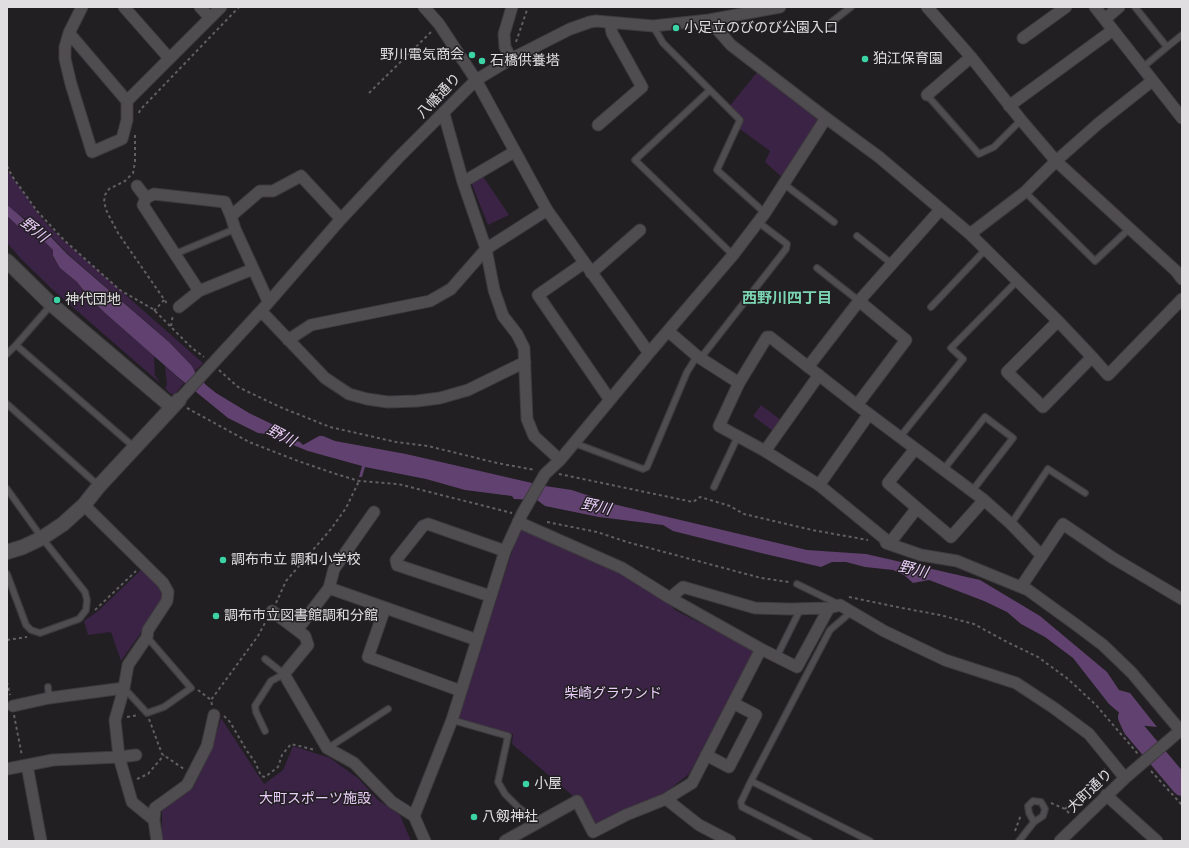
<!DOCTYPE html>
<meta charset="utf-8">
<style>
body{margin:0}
#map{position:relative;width:1189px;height:848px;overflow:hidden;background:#211f22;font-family:Rubik,sans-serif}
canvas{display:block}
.frame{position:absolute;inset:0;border:8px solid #e0dee1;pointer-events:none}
</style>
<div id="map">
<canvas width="1189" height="848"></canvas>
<div class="frame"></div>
</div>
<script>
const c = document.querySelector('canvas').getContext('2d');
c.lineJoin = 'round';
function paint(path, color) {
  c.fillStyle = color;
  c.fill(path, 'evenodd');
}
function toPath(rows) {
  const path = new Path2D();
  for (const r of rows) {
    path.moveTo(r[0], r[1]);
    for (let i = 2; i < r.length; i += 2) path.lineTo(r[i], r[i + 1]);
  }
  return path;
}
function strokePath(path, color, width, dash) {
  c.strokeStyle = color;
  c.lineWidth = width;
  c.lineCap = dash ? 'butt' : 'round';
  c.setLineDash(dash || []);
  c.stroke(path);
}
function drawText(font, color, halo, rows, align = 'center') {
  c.font = font + ' Rubik,"Noto Sans JP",sans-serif';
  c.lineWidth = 3;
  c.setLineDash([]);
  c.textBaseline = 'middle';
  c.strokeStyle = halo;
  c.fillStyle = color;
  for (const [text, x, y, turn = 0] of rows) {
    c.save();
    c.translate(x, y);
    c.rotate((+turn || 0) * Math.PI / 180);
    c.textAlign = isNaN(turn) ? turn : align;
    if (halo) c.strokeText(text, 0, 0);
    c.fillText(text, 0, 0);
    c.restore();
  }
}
paint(toPath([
 [758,71,819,121,784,179,765,162,770,151,737,127,740,120,728,108],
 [7,170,43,220,63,240,203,363,195,371,192,366,167,340,68,254,50,235,9,208,7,204],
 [482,175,509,215,488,225,471,182],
 [7,216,18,226,25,227,36,233,53,250,53,257,60,268,77,282,91,301,154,356,155,375,160,383,53,290,21,259,7,243],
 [165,366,184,383,175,394,171,394,165,388,167,385],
 [761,405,781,420,773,431,753,416],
 [525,528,621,573,667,602,675,610,751,649,753,655,689,774,665,793,597,825,584,802,573,796,512,744,513,734,458,719,518,533],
 [142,569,157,583,162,591,161,601,152,617,121,661,111,632,88,635,84,621,98,611],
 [221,718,264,784,283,770,293,746,330,758,358,778,378,800,400,815,411,841,162,841,162,810,193,788,211,751]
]), '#3a2344');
paint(toPath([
 [7,205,25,220,49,235,67,254,169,342,192,366,195,372,206,385,216,393,249,413,284,430,291,439,300,442,303,445,319,436,323,436,335,441,406,454,545,486,572,490,613,504,807,550,866,554,980,580,1040,616,1107,672,1119,690,1130,693,1157,727,1137,725,1145,738,1140,742,1123,716,1109,704,1073,658,1045,637,1021,624,1007,612,984,601,929,580,913,583,904,575,893,570,865,567,846,562,832,562,821,567,761,553,673,531,663,525,599,517,545,506,537,500,514,499,512,496,465,490,426,479,365,467,362,477,359,477,362,466,308,451,266,434,258,433,228,418,179,378,105,313,92,301,77,282,60,268,53,256,53,250,36,233,25,226,18,226,7,216],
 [1161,755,1182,780,1182,789,1155,760]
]), '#61416f');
strokePath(toPath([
 [1128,717,1133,728,1182,786]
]), '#61416f', 20);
const service = toPath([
 [1135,7,1167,47,1142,68],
 [829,24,851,7],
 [653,26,663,43,740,120,717,170,765,213],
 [1167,47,1182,35],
 [710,90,635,160,733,255],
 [927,95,979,154,994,147,1021,120],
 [784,184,834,222],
 [1025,192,1095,261,1129,229],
 [857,236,892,264],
 [175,254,235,229],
 [817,268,859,301],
 [931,307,986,249],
 [16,345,134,447],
 [7,354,16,345,51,305],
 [700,359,786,249,787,244,758,222],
 [7,404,99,486],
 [900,437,963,359,951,348,1018,280],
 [574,443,643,469,647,467,687,372,697,356],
 [944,469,985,417,1013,438,972,491],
 [714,487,738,436],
 [7,489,42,538,85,592,87,600,86,610,79,619,40,633,31,630,26,625,7,574],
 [1011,524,1048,469,1085,493],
 [797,584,838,604],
 [851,612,830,630,751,781,870,841],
 [777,656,801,608],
 [265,659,284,674,271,681,255,706,256,712,265,731],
 [48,687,49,698],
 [124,688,147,713,164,707,191,688,147,637],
 [452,720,508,736,498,782,505,794,519,808,539,822],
 [328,748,388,709],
 [751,781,741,802,742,807,809,841],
 [1019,841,1034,822,1043,816,1045,809,1041,802,1033,801,1028,806,1029,813,1034,822]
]);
const minor = toPath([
 [124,7,169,58],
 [200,7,210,18],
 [424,7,439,24,476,80,547,210,649,353],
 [927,7,971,57,1021,120,1056,161,1176,271,1182,279],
 [1095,7,1182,118],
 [1105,19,1119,7],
 [709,20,731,45,826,118,879,157,970,234,1058,321,1092,357,1043,407,1007,372,1058,321],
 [69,33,127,101,127,120,122,139,92,152,71,84,65,59,65,47,69,33,82,7],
 [1023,38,1066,7],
 [511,59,505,47,504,34,512,7],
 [927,95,971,57],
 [127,101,221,7],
 [1009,106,1113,30],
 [444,114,463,182,486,249,494,290,503,316,517,334,524,348,527,419,534,436,560,460],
 [598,125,642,87,612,33,610,23],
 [463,182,514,152],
 [137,186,146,198],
 [231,216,235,229,268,301],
 [970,234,1025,192,1056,161,1099,123,1152,81],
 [584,263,538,295,610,400],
 [591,273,640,230],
 [199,291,143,205,146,198,154,194,225,202,231,216,260,191,273,191,301,176,341,219],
 [179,307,199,291,253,269],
 [261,311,325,378,349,394,367,399,388,402,417,401,440,398,468,390,525,362],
 [668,331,697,356,739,383,767,337,770,337,857,405,984,500,1011,524,1042,556],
 [288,340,311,325,430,301,451,289,486,249,547,210],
 [1092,357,1108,375,1182,299],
 [808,367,859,301,940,210],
 [739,383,719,426,765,451,819,485],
 [179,400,261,311,341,219,399,157,476,80,511,59,570,29,590,22,596,21,653,26,709,20,780,7],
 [857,405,906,340,859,301],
 [869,414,819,485,885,539,886,543,921,555,957,561,1028,590,1075,624,1103,645,1132,673,1180,730],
 [765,451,819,375],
 [84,505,163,583,168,592,167,601,148,630,147,637,128,665,124,688,115,720,119,757,132,802,154,820],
 [917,508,951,537,984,500],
 [518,522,622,568,670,598,761,649,797,667,829,608],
 [889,544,917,508,888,483,915,449],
 [1021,587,1063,524,1113,558,1182,599],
 [329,588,477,640],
 [490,596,397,565,396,560,423,526,428,524,505,551],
 [670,598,683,587,755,608,790,609,829,608,840,605,884,631,945,660,1016,683,1054,708,1089,734,1125,778],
 [385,608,368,657,461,691],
 [272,611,305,636,308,645,284,674,327,748,354,763,392,802,414,816,425,841],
 [297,630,329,588,334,569,374,512],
 [13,706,49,698,124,688],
 [706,755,729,767,756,715,733,703],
 [27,765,41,841],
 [7,769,53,760,119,757,136,755],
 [1106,795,1157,841],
 [666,799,699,825,730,841],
 [414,816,452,720,505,551,522,514,545,474,560,460,649,353,733,255,765,213,826,118],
 [157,841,154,820,155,808,187,785,207,746,214,715],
 [505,841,577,801,593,832,626,815,666,799,692,783,761,649],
 [1060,841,1125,778,1182,729]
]);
const tertiary = toPath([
 [7,261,51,304,172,407],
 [7,552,23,547,42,538,63,524,84,505,99,486,179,400]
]);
strokePath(service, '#3e3b3f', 8);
strokePath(minor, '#3e3b3f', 13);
strokePath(tertiary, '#3e3b3f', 16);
strokePath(toPath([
 [516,42,528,7],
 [369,93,431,32],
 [139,113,140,110,239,7],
 [135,135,135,162,133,173,125,181,109,189,105,195,104,202,107,212,118,233,168,305],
 [7,166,12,176,37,211,64,240,120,290,153,309,192,348,204,357],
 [154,311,164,300],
 [171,326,173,314],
 [219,370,238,387,280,407,330,427,396,442,428,446,497,463,535,470],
 [187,408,249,442,298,461,336,474,359,481,398,484,512,513],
 [559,474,693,502,700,497,730,506,744,514,812,530,868,540],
 [547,522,597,532,627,542,761,578,789,582],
 [849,597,902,608,940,615,974,624,1007,642,1038,657,1068,679,1096,705,1138,754],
 [276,603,286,581,331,529,346,508,359,481],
 [95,610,136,571],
 [7,640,27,637],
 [7,682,10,695],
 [198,690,211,700],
 [212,705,211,700,258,636,266,621],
 [14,715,22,756],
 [224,716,230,722,247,751,255,762,261,776,265,777,278,767,282,755,291,744,315,750],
 [127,717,139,715],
 [149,719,162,754,184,769],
 [1151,771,1182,805],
 [137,779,148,774,164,755],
 [1051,803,1065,809,1071,815],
 [1065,809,1105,769],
 [1015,831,1021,815]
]), '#615f62', 2, [3, 3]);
strokePath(service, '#504d51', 5.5);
strokePath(minor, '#504d51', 11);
strokePath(tertiary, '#504d51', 14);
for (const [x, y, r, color] of [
 [676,28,4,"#3cd4a4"],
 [472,55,4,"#3cd4a4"],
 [865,59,4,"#3cd4a4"],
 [482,61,4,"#3cd4a4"],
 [57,300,4,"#3cd4a4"],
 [223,560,4,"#3cd4a4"],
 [216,616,4,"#3cd4a4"],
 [526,784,4,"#3cd4a4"],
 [474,817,4,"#3cd4a4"]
]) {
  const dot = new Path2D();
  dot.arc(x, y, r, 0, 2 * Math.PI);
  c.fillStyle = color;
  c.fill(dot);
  strokePath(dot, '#211f22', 1.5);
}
drawText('14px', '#e0dee1', '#211f22', [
 ["小足立のびのび公園入口",684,28],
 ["野川電気商会",464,55,"right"],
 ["狛江保育園",873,59],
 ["石橋供養塔",490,61],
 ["神代団地",65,300],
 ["調布市立 調和小学校",231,560],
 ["調布市立図書館調和分館",224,616],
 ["小屋",534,784],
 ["八剱神社",482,817]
], 'left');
drawText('14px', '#e0dee1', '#211f22', [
 ["八幡通り",439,96,-46],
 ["大町通り",1090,791,-44]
]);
drawText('14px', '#e9ccf8', '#211f22', [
 ["柴崎グラウンド",613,694],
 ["大町スポーツ施設",315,799]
]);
drawText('italic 15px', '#eccefa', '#211f22', [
 ["野川",34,230,38],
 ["野川",281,436,28],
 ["野川",596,507,12],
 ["野川",913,570,13]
]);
drawText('bold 15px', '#7bd4b2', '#211f22', [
 ["西野川四丁目",787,299]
]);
</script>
